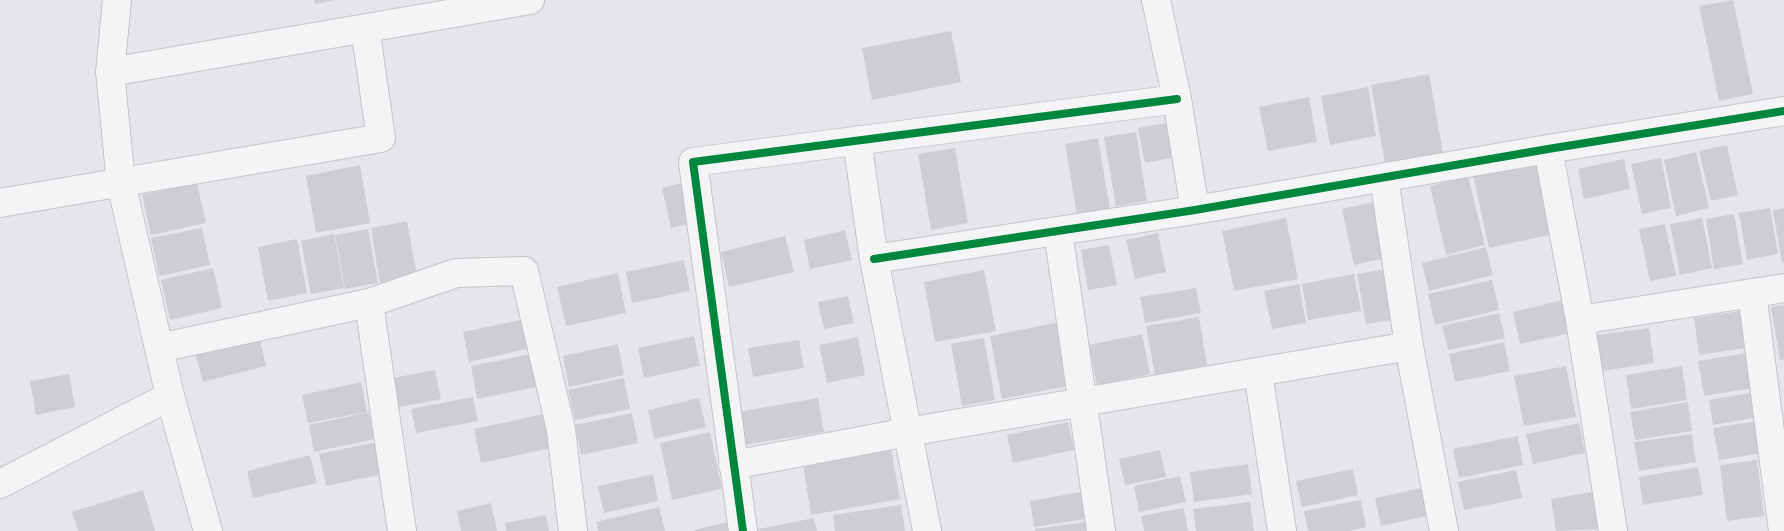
<!DOCTYPE html>
<style>
body{margin:0}
canvas{display:block;background:#e5e6ea}
</style>
<canvas width="1784" height="531"></canvas>
<script>
const c = document.querySelector('canvas').getContext('2d');
c.lineJoin = 'round';
function paint(path, color) {
  c.fillStyle = color;
  c.fill(path, 'evenodd');
}
function toPath(rows) {
  const path = new Path2D();
  for (const r of rows) {
    path.moveTo(r[0], r[1]);
    for (let i = 2; i < r.length; i += 2) path.lineTo(r[i], r[i + 1]);
  }
  return path;
}
function strokePath(path, color, width, dash) {
  c.strokeStyle = color;
  c.lineWidth = width;
  c.lineCap = dash ? 'butt' : 'round';
  c.setLineDash(dash || []);
  c.stroke(path);
}
paint(toPath([
 [314,0,332,0,332,1,315,4],
 [1733,0,1753,94,1719,101,1699,6],
 [951,31,961,82,872,100,862,48],
 [1429,74,1444,158,1386,169,1371,85],
 [1368,87,1376,136,1330,145,1321,96],
 [1309,97,1317,142,1268,151,1259,107],
 [1172,122,1178,157,1145,163,1138,128],
 [1136,132,1147,201,1116,206,1104,137],
 [1098,138,1110,209,1077,214,1065,144],
 [1727,145,1738,195,1711,201,1699,151],
 [955,148,968,223,931,230,918,154],
 [1696,152,1709,208,1676,216,1664,160],
 [1661,158,1671,208,1642,214,1631,164],
 [1624,159,1630,189,1584,199,1578,169],
 [1542,160,1558,233,1489,248,1473,175],
 [360,165,370,223,316,233,306,176],
 [1468,177,1485,245,1446,255,1430,186],
 [687,182,696,222,671,228,662,188],
 [197,183,206,223,151,235,142,195],
 [1378,201,1390,257,1354,265,1342,209],
 [1770,208,1778,254,1747,260,1739,213],
 [1784,208,1784,262,1782,263,1773,210],
 [1734,214,1743,264,1714,269,1706,219],
 [1286,218,1298,279,1234,291,1222,231],
 [1702,218,1712,268,1680,275,1670,224],
 [407,221,417,277,380,284,371,228],
 [1665,224,1676,276,1650,281,1639,229],
 [202,228,210,265,159,276,151,238],
 [368,229,378,283,345,289,335,235],
 [845,230,852,260,810,269,804,240],
 [1158,233,1166,272,1135,279,1126,240],
 [334,234,344,288,311,294,301,241],
 [785,236,794,272,729,287,721,252],
 [297,239,307,293,268,301,258,247],
 [1109,245,1117,285,1088,290,1081,250],
 [1486,247,1493,275,1429,291,1422,263],
 [684,260,690,291,632,303,626,272],
 [213,268,222,308,170,320,161,280],
 [1392,268,1402,318,1366,324,1357,274],
 [984,270,996,331,935,342,924,282],
 [618,273,626,313,566,326,557,287],
 [1354,274,1361,311,1308,320,1302,284],
 [1492,280,1499,310,1435,325,1428,294],
 [1299,284,1306,323,1272,329,1264,291],
 [1196,288,1201,313,1145,323,1140,297],
 [848,296,854,323,824,329,818,302],
 [1563,300,1571,333,1520,344,1513,312],
 [1784,305,1784,359,1780,360,1771,307],
 [1740,311,1746,348,1699,355,1694,318],
 [1499,313,1505,338,1448,350,1442,326],
 [1199,317,1207,365,1155,375,1146,326],
 [525,319,531,348,469,362,463,332],
 [1065,321,1078,384,1002,399,990,336],
 [1649,328,1654,363,1602,371,1597,335],
 [1142,334,1150,374,1097,385,1089,345],
 [259,336,266,366,203,382,195,353],
 [694,336,700,366,644,378,638,348],
 [858,337,865,375,827,383,819,345],
 [984,338,995,400,962,406,951,344],
 [799,340,804,368,753,377,748,348],
 [1504,342,1510,371,1455,382,1449,354],
 [618,344,624,375,569,387,563,356],
 [536,353,542,386,477,399,471,366],
 [1747,353,1753,388,1704,396,1698,361],
 [1566,366,1576,417,1524,426,1514,376],
 [1682,366,1687,400,1631,409,1626,375],
 [435,370,441,399,399,407,393,378],
 [69,374,75,407,36,415,30,381],
 [624,378,630,409,575,420,568,390],
 [361,382,367,412,308,423,302,395],
 [1755,392,1759,417,1713,425,1709,400],
 [473,397,478,421,416,433,411,409],
 [699,398,706,427,654,439,648,410],
 [818,398,824,432,743,445,738,412],
 [1688,402,1692,431,1635,440,1630,412],
 [369,412,374,439,314,452,309,425],
 [632,413,638,443,581,455,575,425],
 [544,414,551,448,481,463,474,429],
 [1759,421,1764,453,1719,460,1713,428],
 [1068,422,1074,450,1013,463,1007,435],
 [1579,423,1585,453,1533,464,1526,434],
 [710,432,722,489,672,500,660,443],
 [1692,434,1696,462,1639,471,1634,442],
 [1518,436,1523,465,1459,478,1453,449],
 [376,442,383,474,326,486,319,454],
 [891,448,900,499,811,515,803,464],
 [1160,450,1166,477,1125,485,1119,459],
 [310,455,317,483,253,498,247,471],
 [1757,460,1764,516,1727,521,1720,465],
 [1248,464,1252,494,1194,502,1190,472],
 [1698,467,1703,495,1643,505,1639,477],
 [1353,469,1358,495,1302,507,1296,481],
 [1516,470,1522,498,1464,510,1458,482],
 [653,474,658,501,604,513,598,486],
 [1180,476,1186,502,1139,512,1134,486],
 [1426,487,1432,515,1381,526,1375,498],
 [143,490,155,531,78,531,72,512],
 [1597,491,1604,529,1556,531,1551,499],
 [1081,492,1085,519,1034,527,1030,501],
 [1361,500,1366,527,1349,531,1308,531,1304,511],
 [1250,502,1254,531,1196,531,1193,509],
 [491,503,497,531,461,531,457,511],
 [901,505,905,531,835,531,833,515],
 [659,507,665,531,598,531,596,522],
 [1184,508,1188,531,1144,531,1141,516],
 [546,515,549,531,506,531,505,523],
 [814,518,817,531,754,531,754,530],
 [728,522,730,531,694,531,694,530],
 [1086,522,1087,531,1035,531,1035,529]
]), '#cdced2');
const minor = toPath([
 [117,0,110,72,121,183,170,396,208,531],
 [1156,0,1177,99,1195,210],
 [110,72,530,0],
 [857,140,874,259,927,531],
 [1548,149,1580,320,1613,531],
 [1384,177,1409,346,1444,531],
 [0,203,381,138,365,28],
 [1058,231,1101,531],
 [874,259,1195,210,1548,149,1784,111],
 [1752,293,1783,531],
 [369,303,402,531],
 [1580,320,1784,288],
 [159,348,369,303,456,273,524,271,561,430,573,531],
 [1258,372,1282,531],
 [733,465,908,432,1409,346],
 [0,484,170,396],
 [743,531,693,162,1177,99]
]);
strokePath(minor, '#c3c4c8', 30);
strokePath(minor, '#f4f4f6', 28);
strokePath(toPath([
 [874,259,1195,210,1548,149,1784,111],
 [743,531,693,162,1177,99]
]), '#00873e', 8);
</script>
